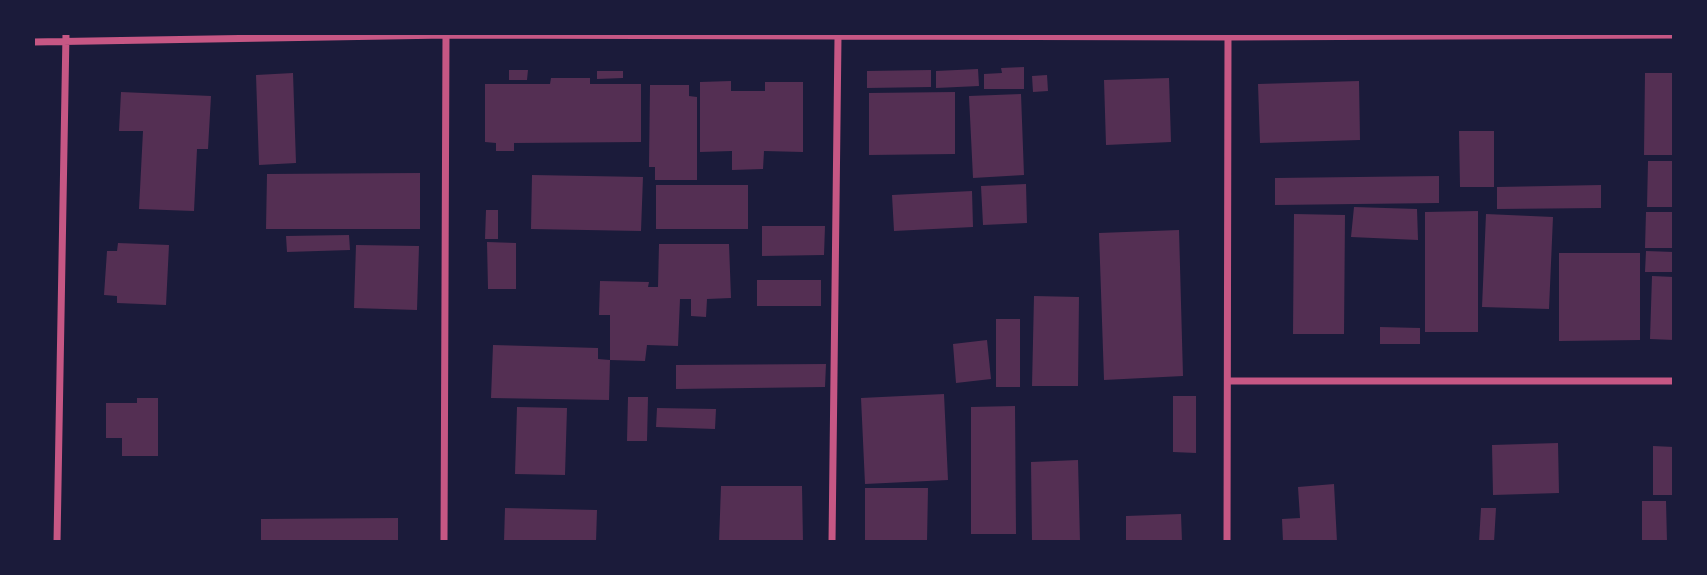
<!DOCTYPE html>
<style>
body{margin:0}
#map{position:relative;width:1707px;height:575px;overflow:hidden;background:#1b1b3a;font-family:"Source Sans 3",sans-serif}
canvas{display:block}
.frame{position:absolute;inset:0;border:35px solid #1b1b3a;pointer-events:none}
</style>
<div id="map">
<canvas width="1707" height="575"></canvas>
<div class="frame"></div>
</div>
<script>
const c = document.querySelector('canvas').getContext('2d');
c.lineJoin = 'round';
function paint(path, color) {
  c.fillStyle = color;
  c.fill(path, 'evenodd');
}
function toPath(rows) {
  const path = new Path2D();
  for (const r of rows) {
    path.moveTo(r[0], r[1]);
    for (let i = 2; i < r.length; i += 2) path.lineTo(r[i], r[i + 1]);
  }
  return path;
}
function strokePath(path, color, width, dash) {
  c.strokeStyle = color;
  c.lineWidth = width;
  c.lineCap = dash ? 'butt' : 'round';
  c.setLineDash(dash || []);
  c.stroke(path);
}
paint(toPath([
 [1024,67,1024,89,984,89,984,74,1002,73,1001,68],
 [978,69,979,86,936,88,936,71],
 [509,70,528,70,527,80,509,80],
 [931,70,931,87,867,88,867,71],
 [597,71,623,71,623,78,597,79],
 [293,73,296,163,259,165,256,75],
 [1645,73,1674,73,1674,155,1644,155],
 [1047,75,1048,91,1033,92,1032,76],
 [551,78,590,78,590,84,641,84,641,142,514,143,514,151,496,151,496,143,485,142,485,84,550,84],
 [1169,78,1171,142,1106,145,1104,80],
 [731,81,731,91,765,91,765,82,803,82,803,152,764,151,763,169,732,170,732,151,700,152,700,82],
 [1359,81,1360,140,1260,143,1258,84],
 [650,85,689,85,689,96,697,97,697,180,655,180,655,167,649,167],
 [121,92,211,96,208,149,197,149,194,211,139,209,143,131,119,131],
 [955,92,955,154,869,155,869,93],
 [1021,94,1024,175,973,178,969,96],
 [1459,131,1494,131,1494,187,1460,187],
 [1648,161,1674,161,1674,207,1647,207],
 [420,173,420,229,266,229,267,174],
 [532,175,643,177,641,231,531,229],
 [1439,176,1439,203,1275,205,1275,178],
 [1026,184,1027,223,983,225,981,186],
 [656,185,748,185,748,229,656,229],
 [1601,185,1601,208,1497,209,1497,187],
 [972,191,973,227,894,231,892,195],
 [1354,207,1417,209,1418,240,1351,237],
 [486,210,498,210,498,239,485,239],
 [1478,211,1478,332,1425,332,1425,212],
 [1646,212,1674,212,1674,248,1645,248],
 [1294,214,1345,215,1344,334,1293,334],
 [1486,214,1553,217,1549,309,1482,307],
 [762,226,825,226,824,255,762,256],
 [1179,230,1183,376,1104,380,1099,233],
 [349,235,350,250,287,252,286,236],
 [487,242,516,243,516,289,488,289],
 [118,243,169,245,166,305,117,303,117,296,104,295,107,251,117,251],
 [659,244,729,244,731,298,707,299,706,317,691,316,691,299,680,299,678,346,647,345,645,361,610,360,610,315,599,315,600,281,649,282,648,287,658,287],
 [356,245,419,246,417,310,354,308],
 [1646,251,1674,252,1674,272,1645,272],
 [1559,253,1640,253,1640,340,1559,341],
 [1652,276,1674,277,1674,340,1650,339],
 [757,280,821,280,821,306,757,306],
 [1034,296,1079,297,1078,386,1032,386],
 [996,319,1020,319,1020,387,996,387],
 [1380,327,1420,328,1420,344,1380,344],
 [987,340,991,379,956,383,953,344],
 [493,345,598,348,598,359,610,360,609,400,491,398],
 [826,364,825,387,676,389,676,365],
 [944,394,948,480,865,484,861,398],
 [1173,396,1196,396,1196,453,1173,452],
 [628,397,648,397,647,441,627,441],
 [137,398,158,398,158,456,122,456,122,438,106,438,106,403,137,403],
 [1015,406,1016,534,971,534,971,407],
 [517,407,567,408,565,475,515,474],
 [657,408,716,409,715,429,656,427],
 [1558,443,1559,493,1493,495,1492,445],
 [1653,446,1674,447,1674,495,1653,495],
 [1078,460,1080,542,1032,542,1031,462],
 [1334,484,1337,542,1283,542,1282,519,1300,518,1298,487],
 [721,486,802,486,803,542,719,542],
 [865,488,928,488,927,542,865,542],
 [1642,501,1666,501,1667,542,1642,542],
 [505,508,597,510,596,542,504,542],
 [1481,508,1496,508,1494,542,1479,542],
 [1181,514,1182,542,1126,542,1126,516],
 [398,518,398,542,261,542,261,519]
]), '#542f53');
strokePath(toPath([
 [33,42,446,35,1228,37,1674,35],
 [1229,381,1674,381],
 [57,542,66,33],
 [444,542,446,33],
 [832,542,838,37],
 [1227,542,1228,34]
]), '#c65784', 7);
</script>
